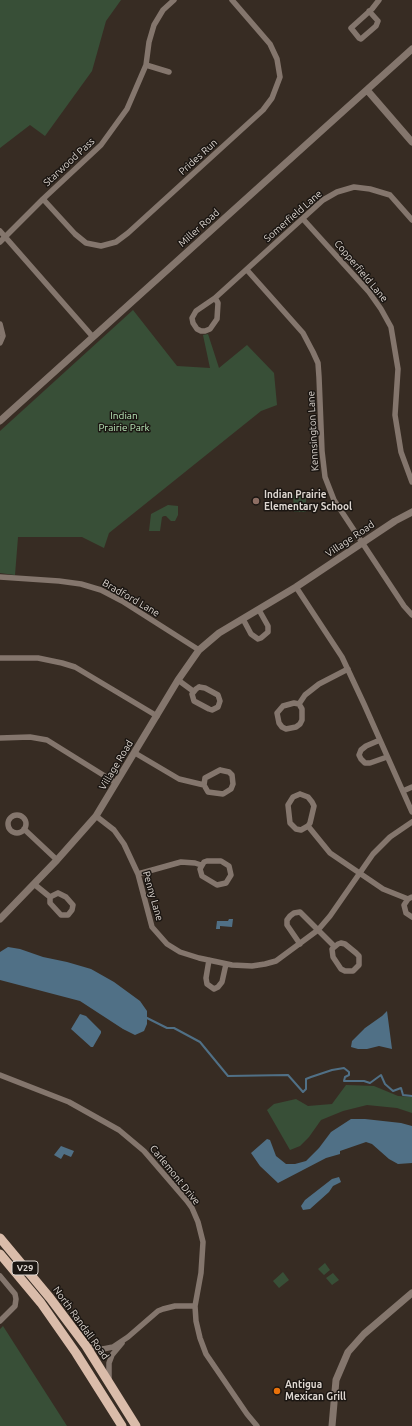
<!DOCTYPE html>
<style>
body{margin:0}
canvas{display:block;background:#372c23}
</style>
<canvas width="412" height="1426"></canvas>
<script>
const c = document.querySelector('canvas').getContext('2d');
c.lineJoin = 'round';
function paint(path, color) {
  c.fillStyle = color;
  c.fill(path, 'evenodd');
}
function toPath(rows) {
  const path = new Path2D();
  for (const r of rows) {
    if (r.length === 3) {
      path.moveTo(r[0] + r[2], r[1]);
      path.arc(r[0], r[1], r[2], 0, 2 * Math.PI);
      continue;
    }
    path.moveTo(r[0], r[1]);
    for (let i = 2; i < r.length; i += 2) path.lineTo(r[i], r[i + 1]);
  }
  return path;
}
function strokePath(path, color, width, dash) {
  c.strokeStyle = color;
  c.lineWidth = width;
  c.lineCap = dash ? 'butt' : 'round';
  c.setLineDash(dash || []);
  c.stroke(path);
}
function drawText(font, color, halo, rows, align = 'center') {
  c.font = font + ' Ubuntu,sans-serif';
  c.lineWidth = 3;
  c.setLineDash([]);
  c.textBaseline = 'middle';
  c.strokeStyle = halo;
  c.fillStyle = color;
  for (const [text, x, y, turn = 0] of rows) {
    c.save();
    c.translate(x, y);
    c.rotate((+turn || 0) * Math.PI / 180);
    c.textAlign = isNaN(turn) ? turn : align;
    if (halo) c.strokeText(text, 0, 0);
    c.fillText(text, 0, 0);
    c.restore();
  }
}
paint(toPath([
 [0,0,121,0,106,21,92,71,45,136,30,125,0,148],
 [133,310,177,366,210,368,203,335,208,334,219,368,247,345,274,373,277,405,261,411,109,533,104,548,82,537,18,537,15,575,0,573,0,431],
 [293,495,306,495,306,512,294,512],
 [168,505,178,506,178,515,175,521,171,521,166,516,164,516,162,517,160,531,149,531,151,514],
 [346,1085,374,1086,398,1096,412,1097,412,1113,397,1108,367,1105,343,1111,321,1120,309,1137,300,1146,290,1150,267,1110,274,1104,296,1099,308,1106,332,1104],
 [325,1263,330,1270,324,1275,318,1269],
 [283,1272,289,1280,279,1288,273,1281],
 [333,1273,339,1280,332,1285,326,1278],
 [3,1326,67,1426,0,1426,0,1329]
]), '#384f37');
paint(toPath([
 [229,919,233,919,232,927,220,926,220,929,216,929,217,921,228,921],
 [8,947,20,949,43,957,67,962,91,969,114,982,140,1001,147,1011,147,1024,144,1031,135,1035,123,1029,80,1001,0,980,0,952],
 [387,1011,392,1049,379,1046,367,1049,358,1049,351,1047,352,1041,365,1028,382,1016],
 [80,1014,86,1016,101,1031,101,1033,93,1047,91,1047,71,1029],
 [351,1119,365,1119,401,1123,412,1126,412,1163,398,1164,389,1159,372,1144,366,1142,340,1151,340,1154,326,1158,278,1183,260,1166,251,1153,267,1139,270,1140,276,1156,286,1164,295,1164,306,1161,319,1148,331,1132],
 [61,1146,74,1151,71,1157,64,1154,61,1159,54,1155],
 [339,1177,341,1182,333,1186,329,1192,310,1209,303,1210,301,1206,305,1200,332,1179]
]), '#507086');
strokePath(toPath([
 [145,1017,167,1028,174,1028,200,1042,228,1076,288,1075,303,1092,306,1089,306,1079,311,1077,332,1070,344,1068,349,1072,349,1075,345,1077,344,1081,364,1081,370,1083,381,1075,385,1084,393,1091,401,1088,403,1095,412,1096]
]), '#507086', 2);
strokePath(toPath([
 [369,11,378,21,376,26,361,39,359,38,351,28,372,9,379,0],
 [146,65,169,72],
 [43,199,75,234,86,243,101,246,116,242,128,233,263,110,272,98,280,77,277,59,270,44,232,0],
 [303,219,369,292,381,309,391,327,398,369,395,415,401,452,412,482],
 [0,231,93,337],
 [0,242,43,199,101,145,127,109,146,65,149,42,154,25,163,10,174,0],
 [247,270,303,333,313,352,318,363,319,377,322,451,325,477,334,500,404,606,412,615],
 [215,298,218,303,217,319,210,329,205,331,201,331,197,329,193,323,192,318,196,311,215,298,323,200,337,192,354,187,370,189,390,195,412,220],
 [0,324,3,336,0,343],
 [0,577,59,581,81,584,101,590,122,601,199,650],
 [296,587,342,657,364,704,412,812],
 [243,619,251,634,258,639,261,638,268,632,268,626,259,610],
 [0,658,38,658,62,663,75,667,157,716],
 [178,680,193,691],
 [199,687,205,688,218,695,220,701,218,707,212,710,209,709,194,701,192,694,196,689,199,687],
 [294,703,299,704,302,709,302,720,300,724,296,727,286,729,282,727,279,723,277,713,283,706,294,703],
 [299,704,305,695,319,684,348,669],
 [0,738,30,737,47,740,116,783],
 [380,740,366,746,361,750,359,755,361,759,365,763,370,763,387,757],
 [135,753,179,779,204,785],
 [220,770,229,772,232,775,233,784,231,789,223,794,208,792,204,785,205,778,220,770],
 [403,791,412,787],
 [300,794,308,797,312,802,314,806,310,823,308,826,301,830,296,829,290,823,288,805,293,797,300,794],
 [17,824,9],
 [96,816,114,830,124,844,138,874,152,927,167,944,180,952,199,958,232,965,252,966,265,964,276,961,318,930,330,916,373,854,390,837,412,822],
 [308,826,330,853,383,889,408,899],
 [24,829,57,860],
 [207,861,221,861,229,866,231,875,226,883,217,885,202,876,200,869,204,862,207,861],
 [138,874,181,862,195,863,201,865],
 [34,884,50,897],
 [58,893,66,897,73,905,72,910,68,915,61,915,50,903,50,897,58,893],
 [412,897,408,899,404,905,406,913,412,917],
 [341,943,345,944,356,953,359,956,359,965,353,971,345,971,341,969,333,957,332,949,338,944,341,943],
 [300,944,287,925,287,920,290,916,294,913,300,912,334,946],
 [209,960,206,978,207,984,214,989,218,987,222,982,226,964],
 [0,1075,69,1102,119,1130,144,1151,187,1201,192,1208,198,1222,203,1242,201,1273,195,1306,196,1321,200,1338,206,1354,247,1414,257,1426],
 [0,1276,15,1294,16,1299,15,1306,0,1321],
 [86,1346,103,1349,113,1347,128,1337,158,1311,163,1309,175,1306,195,1306],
 [109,1380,109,1363,112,1355,122,1343]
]), '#84766d', 5.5);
strokePath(toPath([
 [367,90,412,142],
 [0,421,412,49],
 [0,919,57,860,96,816,178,680,199,650,219,633,296,587,395,521,412,512],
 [332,1426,336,1380,348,1352,364,1334,412,1293]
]), '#84766d', 7);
strokePath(toPath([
 [0,1238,50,1298,86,1346,136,1426],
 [0,1254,41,1303,76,1353,122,1426]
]), '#dabcaa', 9);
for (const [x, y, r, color] of [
 [256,501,4,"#8d6e63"],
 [277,1391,4,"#e8710a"]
]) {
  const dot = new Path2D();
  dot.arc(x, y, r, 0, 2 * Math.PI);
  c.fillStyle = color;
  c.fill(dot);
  strokePath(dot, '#1b1612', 1.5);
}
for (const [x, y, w] of [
 [25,1268,26]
]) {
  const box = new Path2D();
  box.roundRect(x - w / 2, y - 7, w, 14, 3);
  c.fillStyle = '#1b1612';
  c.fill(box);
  strokePath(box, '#ddd6d0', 1);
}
drawText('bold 9px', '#ddd6d0', null, [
 ["V29",25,1268]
]);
drawText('10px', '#ddd6d0', '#1b1612', [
 ["Prides Run",198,157,-42],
 ["Starwood Pass",69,162,-43],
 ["Somerfield Lane",293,216,-41],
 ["Miller Road",199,228,-42],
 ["Copperfield Lane",361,271,50],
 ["Kennsington Lane",313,431,-93],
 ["Village Road",350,539,-34],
 ["Bradford Lane",131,598,30],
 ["Village Road",116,765,-59],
 ["Penny Lane",153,896,74],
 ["Carlemont Drive",175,1175,51],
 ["North Randall Road",81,1323,54]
]);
drawText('10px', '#b9e7b8', '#1b1612', [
 ["Indian",124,416],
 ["Prairie Park",124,428]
]);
drawText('bold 10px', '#ddd6d0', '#1b1612', [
 ["Indian Prairie",264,495],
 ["Elementary School",264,507],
 ["Antigua",285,1385],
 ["Mexican Grill",285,1397]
], 'left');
</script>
